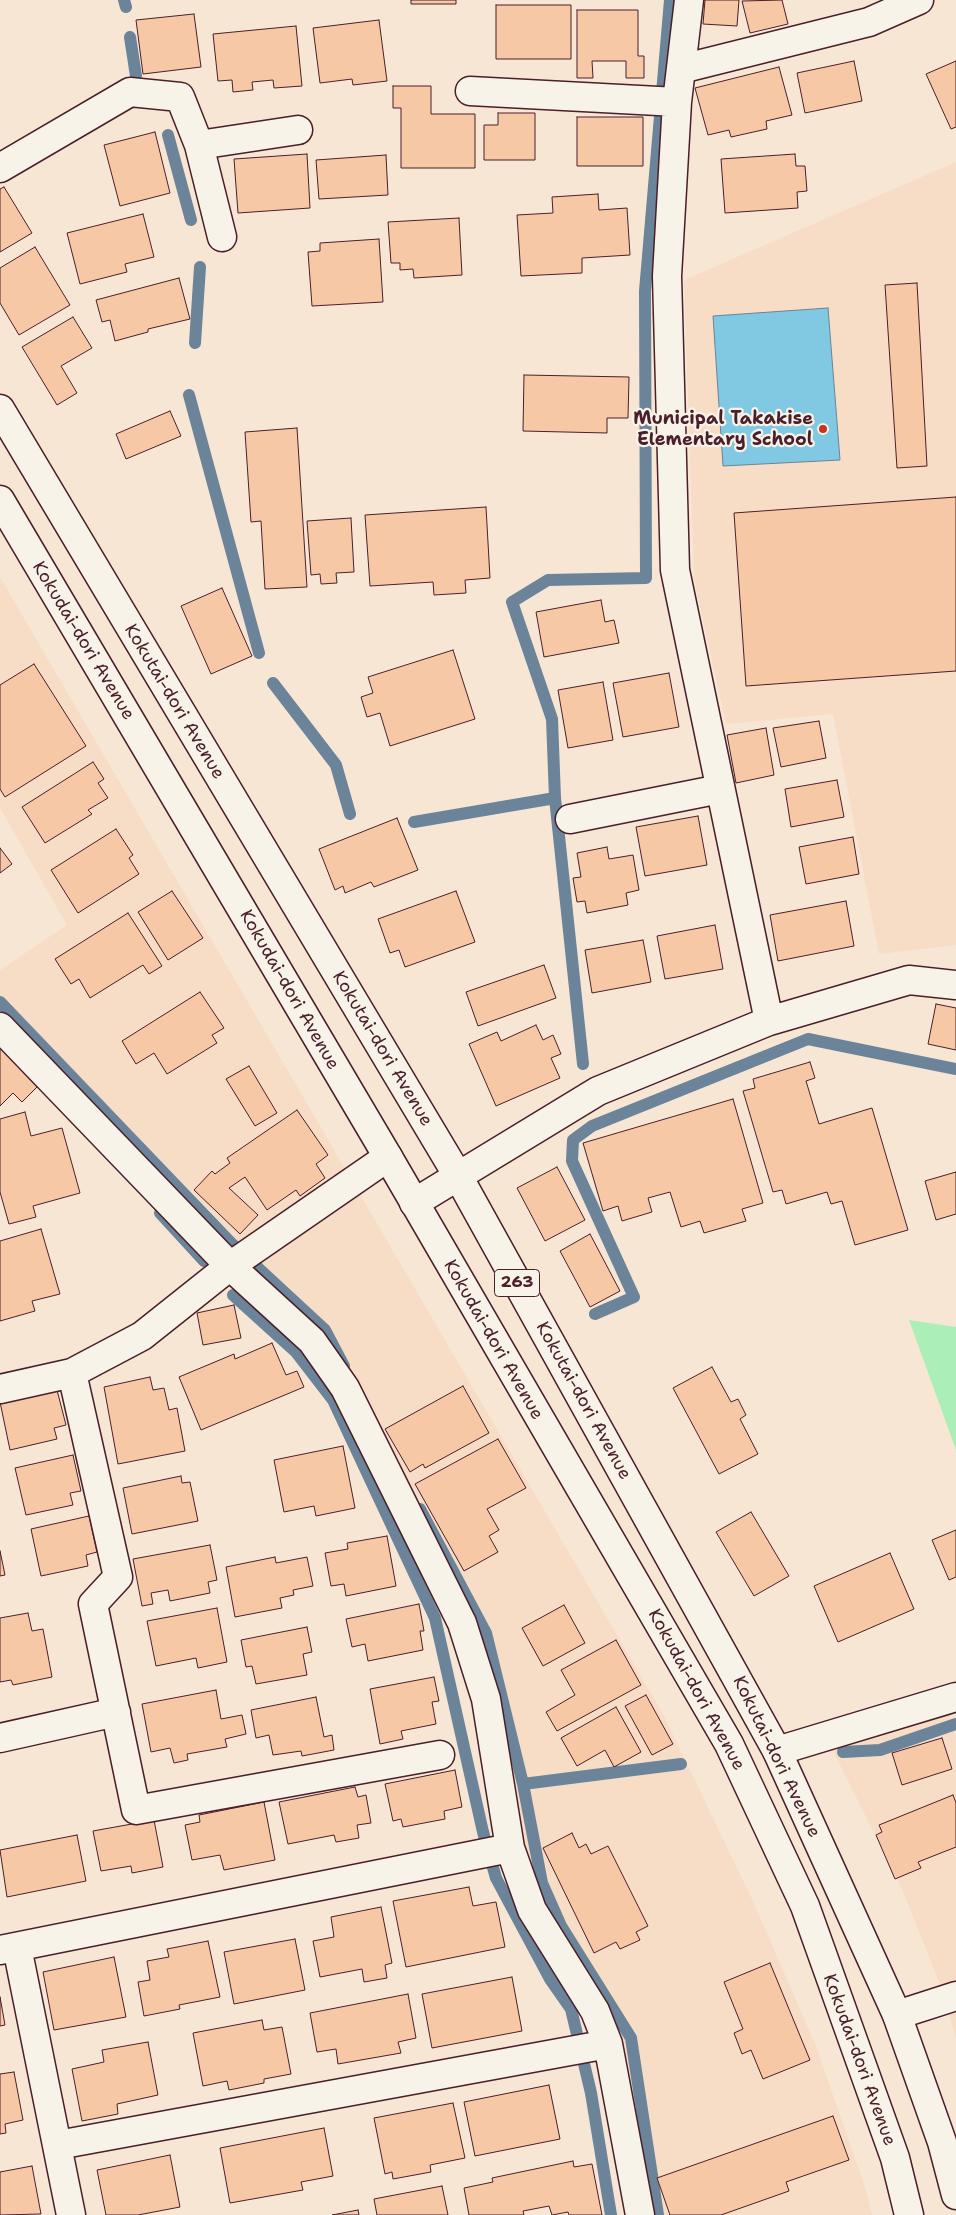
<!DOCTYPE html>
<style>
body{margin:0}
canvas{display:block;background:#f7e6d4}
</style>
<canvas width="956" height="2215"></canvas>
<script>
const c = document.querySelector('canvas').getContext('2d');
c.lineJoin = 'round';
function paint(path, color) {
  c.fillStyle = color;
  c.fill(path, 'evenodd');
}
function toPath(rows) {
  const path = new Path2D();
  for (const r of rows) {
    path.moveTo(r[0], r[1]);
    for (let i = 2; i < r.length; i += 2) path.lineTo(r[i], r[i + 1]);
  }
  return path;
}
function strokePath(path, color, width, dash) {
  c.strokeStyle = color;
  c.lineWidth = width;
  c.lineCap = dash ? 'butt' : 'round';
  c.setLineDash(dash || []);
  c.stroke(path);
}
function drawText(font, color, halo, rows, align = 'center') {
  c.font = font + ' "Shantell Sans",sans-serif';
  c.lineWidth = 4.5;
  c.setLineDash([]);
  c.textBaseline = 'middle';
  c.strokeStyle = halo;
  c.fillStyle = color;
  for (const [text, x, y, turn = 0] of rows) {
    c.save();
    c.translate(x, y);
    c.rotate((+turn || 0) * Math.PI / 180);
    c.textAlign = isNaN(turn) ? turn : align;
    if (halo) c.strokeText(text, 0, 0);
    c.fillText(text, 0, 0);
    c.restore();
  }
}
paint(toPath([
 [956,162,956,945,879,954,833,714,726,724,694,579,684,280],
 [0,577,663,1714,752,1899,816,2046,866,2190,872,2215,642,2215,617,2039,531,1885,483,1639,338,1346,0,1007,0,970,67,925,0,808],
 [949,1714,956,1736,956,2039,941,1987,901,1887,833,1751]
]), '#f7ddc6');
paint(toPath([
 [909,1320,956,1327,956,1450]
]), '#aceeb8');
const water = toPath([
 [828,308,840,460,723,466,713,316,828,308]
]);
paint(water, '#81c8e2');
strokePath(water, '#6b8499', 1);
strokePath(toPath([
 [124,0,126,7],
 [130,37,136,76],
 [168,135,191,220],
 [195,343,200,267],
 [189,395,259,653],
 [273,683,336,765,350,814],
 [414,822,555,798],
 [0,1002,231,1243,325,1330,344,1366],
 [583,1064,555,798,552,719,512,602,548,580,646,578,645,291,670,0],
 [160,1213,204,1261],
 [233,1295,296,1352,333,1400,435,1618,483,1832,496,1878,550,1979,571,2009,591,2093,611,2215],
 [595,1314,634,1297,572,1161,573,1140,592,1126,808,1039,956,1069],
 [420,1509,486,1633,523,1784,542,1883,561,1926,631,2038,658,2215],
 [843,1752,880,1750,956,1724],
 [523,1784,681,1764]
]), '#6b8499', 12);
const building = toPath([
 [411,0,456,0,456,4,411,4,411,0],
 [705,0,739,0,737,26,703,24,705,0],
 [782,0,788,24,750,33,742,1,782,0],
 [496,5,571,5,571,59,496,59,496,5],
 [577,10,638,10,638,56,644,56,644,78,626,78,626,61,592,61,593,78,577,78,577,10],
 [194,14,201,67,143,74,136,20,194,14],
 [379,20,387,81,353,85,352,79,320,83,313,28,379,20],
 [296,26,302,86,274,88,273,80,252,82,253,90,233,92,232,80,218,81,213,34,296,26],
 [854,61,862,101,805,113,797,73,854,61],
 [956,61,956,127,951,129,926,74,956,61],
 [779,67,792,115,766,121,767,129,731,137,729,130,708,135,695,88,779,67],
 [393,86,431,86,431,114,475,114,475,168,401,168,401,108,393,108,393,86],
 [498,113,535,113,535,160,484,160,484,125,498,125,498,113],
 [577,117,643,117,643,166,577,166,577,117],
 [155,132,170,193,120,206,104,145,155,132],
 [307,154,310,208,238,213,234,159,307,154],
 [795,154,796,166,805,166,807,191,797,192,798,208,725,213,721,159,795,154],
 [386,155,388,195,319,199,316,160,386,155],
 [4,187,32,233,0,252,0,189,4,187],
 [598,194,599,210,627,208,630,255,582,258,582,273,521,276,517,215,553,213,552,197,598,194],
 [143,214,154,257,125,264,127,272,80,284,67,233,143,214],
 [459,218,462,275,414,278,413,269,400,270,400,263,391,263,388,222,459,218],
 [379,239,383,302,312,306,308,252,320,251,320,243,379,239],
 [35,247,70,305,19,335,0,303,0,268,35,247],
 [179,278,190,319,148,329,148,332,115,341,110,320,102,322,96,300,179,278],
 [917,283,927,466,897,468,885,285,917,283],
 [73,317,92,348,61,366,77,393,57,405,22,347,73,317],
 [524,375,629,377,628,418,607,418,607,433,523,431,524,375],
 [170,411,181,436,126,459,116,434,170,411],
 [297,428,307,587,265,589,261,521,251,522,245,432,297,428],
 [956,497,956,671,746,686,734,513,956,497],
 [486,507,490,578,465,580,466,593,434,595,433,582,370,586,365,515,486,507],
 [351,518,354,572,336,573,337,583,321,584,320,574,311,575,307,521,351,518],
 [222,588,252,656,211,674,181,606,222,588],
 [601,600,605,622,614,620,619,643,544,657,536,612,601,600],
 [453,650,475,719,390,746,380,713,367,717,361,697,373,693,368,677,453,650],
 [34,664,86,746,5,797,0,789,0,685,34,664],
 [669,673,679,727,623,737,613,683,669,673],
 [603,682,613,740,568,748,558,690,603,682],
 [819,721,826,758,781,767,773,728,819,721],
 [766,728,774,775,736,783,727,735,766,728],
 [93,762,104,779,98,783,108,798,88,810,92,814,45,843,22,807,93,762],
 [837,780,844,817,791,827,785,789,837,780],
 [698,816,707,865,645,876,636,827,698,816],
 [397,818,418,870,374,887,371,882,345,893,343,886,335,890,319,849,397,818],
 [116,829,133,855,129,858,139,874,78,913,51,870,116,829],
 [853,837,859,874,806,884,799,847,853,837],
 [607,847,609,859,633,855,639,890,626,893,628,905,587,913,585,901,577,902,573,878,581,877,577,853,607,847],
 [0,848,12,864,0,873,0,848],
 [172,891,203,938,168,960,138,912,172,891],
 [456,891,475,942,405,967,399,950,390,953,378,919,456,891],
 [846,901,854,946,778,961,770,915,846,901],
 [128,913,162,966,149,974,143,965,90,998,79,979,71,984,55,959,128,913],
 [715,925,723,969,665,979,657,936,715,925],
 [643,940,651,982,592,993,585,950,643,940],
 [544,965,556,998,478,1026,466,992,544,965],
 [200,992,224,1028,212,1035,217,1043,167,1074,154,1053,136,1064,122,1041,200,992],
 [936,1004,956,1008,956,1050,928,1044,936,1004],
 [536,1025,543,1040,553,1035,561,1054,551,1058,560,1078,496,1106,469,1044,497,1032,501,1041,536,1025],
 [0,1047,37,1087,22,1102,13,1093,0,1106,0,1047],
 [810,1062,815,1078,806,1081,819,1124,872,1108,908,1230,855,1245,842,1201,831,1204,827,1192,786,1204,782,1190,773,1192,743,1091,755,1088,753,1079,810,1062],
 [249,1066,277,1113,255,1126,226,1079,249,1066],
 [733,1099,763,1203,742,1209,746,1221,704,1233,700,1221,681,1227,670,1192,648,1198,652,1212,622,1221,618,1206,603,1211,583,1143,733,1099],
 [297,1110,328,1155,316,1164,325,1178,300,1196,296,1190,267,1210,245,1177,229,1188,258,1215,240,1234,194,1190,212,1171,215,1174,230,1163,227,1158,297,1110],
 [25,1112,31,1136,62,1128,80,1193,33,1206,36,1217,9,1224,0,1192,0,1119,25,1112],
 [557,1167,585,1220,545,1241,517,1188,557,1167],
 [956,1172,956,1214,936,1220,925,1181,956,1172],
 [41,1229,60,1294,32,1301,35,1311,0,1321,0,1241,41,1229],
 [590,1234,620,1291,590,1307,560,1251,590,1234],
 [234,1305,241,1338,203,1345,197,1313,234,1305],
 [272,1343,286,1375,297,1371,304,1387,201,1430,179,1377,234,1354,235,1359,272,1343],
 [712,1367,731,1402,738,1399,746,1415,740,1419,758,1454,719,1474,673,1388,712,1367],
 [150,1377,153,1390,164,1388,169,1410,177,1408,185,1451,118,1464,104,1387,150,1377],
 [463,1386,489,1433,425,1468,423,1464,410,1472,385,1429,463,1386],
 [57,1390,66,1425,54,1428,57,1439,10,1450,0,1402,57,1390],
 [498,1439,526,1488,487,1509,499,1530,489,1536,498,1552,464,1571,415,1484,498,1439],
 [343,1446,355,1508,316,1516,314,1506,284,1512,274,1460,343,1446],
 [73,1455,81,1491,70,1493,73,1505,26,1515,15,1468,73,1455],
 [181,1476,182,1483,190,1482,198,1521,132,1534,123,1488,181,1476],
 [751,1512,789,1576,754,1596,716,1532,751,1512],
 [89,1516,97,1552,86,1555,88,1566,41,1576,31,1529,89,1516],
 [956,1530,956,1577,949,1580,932,1540,956,1530],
 [387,1536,396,1586,346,1596,344,1584,331,1586,325,1553,348,1549,347,1543,387,1536],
 [210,1545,217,1580,208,1582,210,1593,170,1601,168,1590,151,1593,153,1604,142,1606,133,1559,210,1545],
 [0,1551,5,1575,0,1576,0,1551],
 [890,1553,914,1609,838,1642,814,1586,890,1553],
 [275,1557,276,1563,307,1557,313,1586,293,1590,294,1595,280,1598,282,1608,235,1617,226,1567,275,1557],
 [419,1604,424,1631,420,1631,423,1650,368,1661,365,1644,352,1647,346,1619,419,1604],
 [564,1605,585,1643,543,1666,522,1628,564,1605],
 [217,1608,227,1662,198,1668,196,1658,156,1666,147,1621,217,1608],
 [28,1613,32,1631,43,1629,52,1677,13,1685,11,1680,0,1682,0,1618,28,1613],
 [307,1627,312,1652,303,1654,307,1675,256,1684,252,1666,246,1667,241,1640,307,1627],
 [616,1640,641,1685,557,1731,546,1712,575,1695,561,1670,616,1640],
 [434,1677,439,1701,432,1702,436,1724,401,1731,403,1739,380,1744,370,1689,434,1677],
 [216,1690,221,1719,242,1715,246,1734,225,1739,227,1747,187,1754,188,1760,174,1763,170,1748,151,1752,142,1704,216,1690],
 [646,1695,673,1744,652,1755,625,1706,646,1695],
 [316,1697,324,1737,332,1735,334,1750,302,1756,301,1751,273,1755,269,1735,256,1738,251,1710,316,1697],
 [616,1707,641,1752,614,1767,605,1750,577,1766,561,1738,616,1707],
 [942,1738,952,1769,902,1785,892,1753,942,1738],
 [455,1770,462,1807,444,1811,445,1819,403,1827,401,1819,393,1821,385,1784,455,1770],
 [355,1787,358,1797,366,1795,371,1823,357,1825,359,1838,336,1842,334,1835,288,1844,279,1802,355,1787],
 [953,1795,956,1803,956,1847,918,1862,921,1868,895,1879,876,1835,882,1832,879,1825,953,1795],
 [264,1802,275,1860,224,1870,220,1855,192,1860,185,1825,200,1822,199,1815,264,1802],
 [154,1820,163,1867,132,1873,131,1866,101,1871,93,1831,154,1820],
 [572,1833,579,1848,586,1844,591,1854,608,1846,648,1926,636,1932,640,1940,620,1949,616,1942,594,1953,543,1848,572,1833],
 [77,1835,86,1881,7,1897,0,1850,77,1835],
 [469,1887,473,1906,496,1902,505,1947,406,1967,393,1901,469,1887],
 [381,1907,392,1963,385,1965,387,1978,364,1982,362,1969,320,1977,313,1941,334,1937,331,1917,381,1907],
 [295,1939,305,1990,234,2004,224,1952,295,1939],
 [208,1941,220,1997,179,2005,180,2009,144,2016,138,1982,150,1980,147,1961,169,1957,167,1949,208,1941],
 [114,1957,126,2017,54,2030,43,1972,114,1957],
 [770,1963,810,2060,763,2079,751,2050,742,2054,734,2033,743,2029,724,1982,770,1963],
 [512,1977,522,2031,432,2048,422,1994,512,1977],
 [408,1994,416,2038,398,2042,401,2053,338,2064,336,2049,317,2052,310,2013,408,1994],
 [0,1997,5,2025,0,2026,0,1997],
 [262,2020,264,2030,282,2027,291,2074,264,2079,264,2083,229,2090,227,2081,203,2086,193,2033,262,2020],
 [148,2042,158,2095,117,2104,118,2114,82,2121,72,2069,104,2062,102,2050,148,2042],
 [14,2072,23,2120,5,2124,6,2133,0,2134,0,2074,14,2072],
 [549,2085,560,2139,475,2156,464,2102,549,2085],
 [453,2103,465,2158,430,2165,431,2172,393,2179,392,2172,385,2174,374,2118,453,2103],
 [833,2116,849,2160,786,2182,789,2191,721,2215,670,2215,657,2178,833,2116],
 [324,2128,333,2176,301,2182,303,2190,230,2203,220,2148,324,2128],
 [170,2155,180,2207,138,2215,106,2215,97,2170,170,2155],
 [573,2161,574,2167,592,2164,602,2215,569,2215,568,2212,552,2215,549,2206,523,2211,524,2215,469,2215,464,2188,493,2182,492,2178,573,2161],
 [32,2166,41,2214,0,2215,0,2172,32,2166],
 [442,2186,448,2215,377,2215,374,2199,442,2186],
 [358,2210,359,2215,332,2215,358,2210]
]);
paint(building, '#f7c8a6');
strokePath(building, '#4a1f2b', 1);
const street = toPath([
 [689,0,677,102,667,276,675,570,769,1021],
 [681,69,869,22,919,0],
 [470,91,677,102],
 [199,145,298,130],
 [0,168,130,92,180,97,199,145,222,237],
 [570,819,720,789],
 [0,1027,230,1266,312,1341,345,1388,462,1623,486,1699,510,1848,532,1910,595,2011,608,2044,640,2215],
 [414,1203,598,1091,769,1021,909,980,956,985],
 [72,1373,118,1577,93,1604,136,1810,440,1755],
 [0,1389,72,1373,142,1336,230,1266,388,1157],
 [0,1738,116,1712],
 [777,1751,956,1697],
 [17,1947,71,2215],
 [0,1950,510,1848],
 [897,2015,956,1996],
 [58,2145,608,2044]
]);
const highway = toPath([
 [0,409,458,1176,777,1751,897,2015,942,2142,956,2195],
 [0,500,388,1157,729,1744,805,1906,895,2158,909,2215]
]);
strokePath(street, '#4a1f2b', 31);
strokePath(highway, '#4a1f2b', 31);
strokePath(street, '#f7f3e8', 28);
strokePath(highway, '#f7f3e8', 28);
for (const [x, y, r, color] of [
 [823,429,5,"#c8321e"]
]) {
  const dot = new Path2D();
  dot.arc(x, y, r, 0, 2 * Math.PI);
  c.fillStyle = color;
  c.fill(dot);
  strokePath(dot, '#f7f3e8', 2);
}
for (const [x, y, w] of [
 [517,1283,45]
]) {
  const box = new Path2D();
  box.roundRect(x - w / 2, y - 13.5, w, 27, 4);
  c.fillStyle = '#f7f3e8';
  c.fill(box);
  strokePath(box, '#4a1f2b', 1);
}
drawText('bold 16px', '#4a1f2b', null, [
 ["263",517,1283]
]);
drawText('bold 18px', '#4a1f2b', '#f7f3e8', [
 ["Municipal Takakise",813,419],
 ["Elementary School",813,440]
], 'right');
drawText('18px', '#4a1f2b', '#f7f3e8', [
 ["Kokudai-dori Avenue",83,641,59],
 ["Kokutai-dori Avenue",174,702,59],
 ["Kokudai-dori Avenue",289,990,60],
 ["Kokutai-dori Avenue",382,1049,59],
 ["Kokudai-dori Avenue",493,1340,60],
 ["Kokutai-dori Avenue",583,1401,61],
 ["Kokudai-dori Avenue",696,1690,61],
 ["Kokutai-dori Avenue",776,1757,64],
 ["Kokudai-dori Avenue",859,2060,70]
]);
</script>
